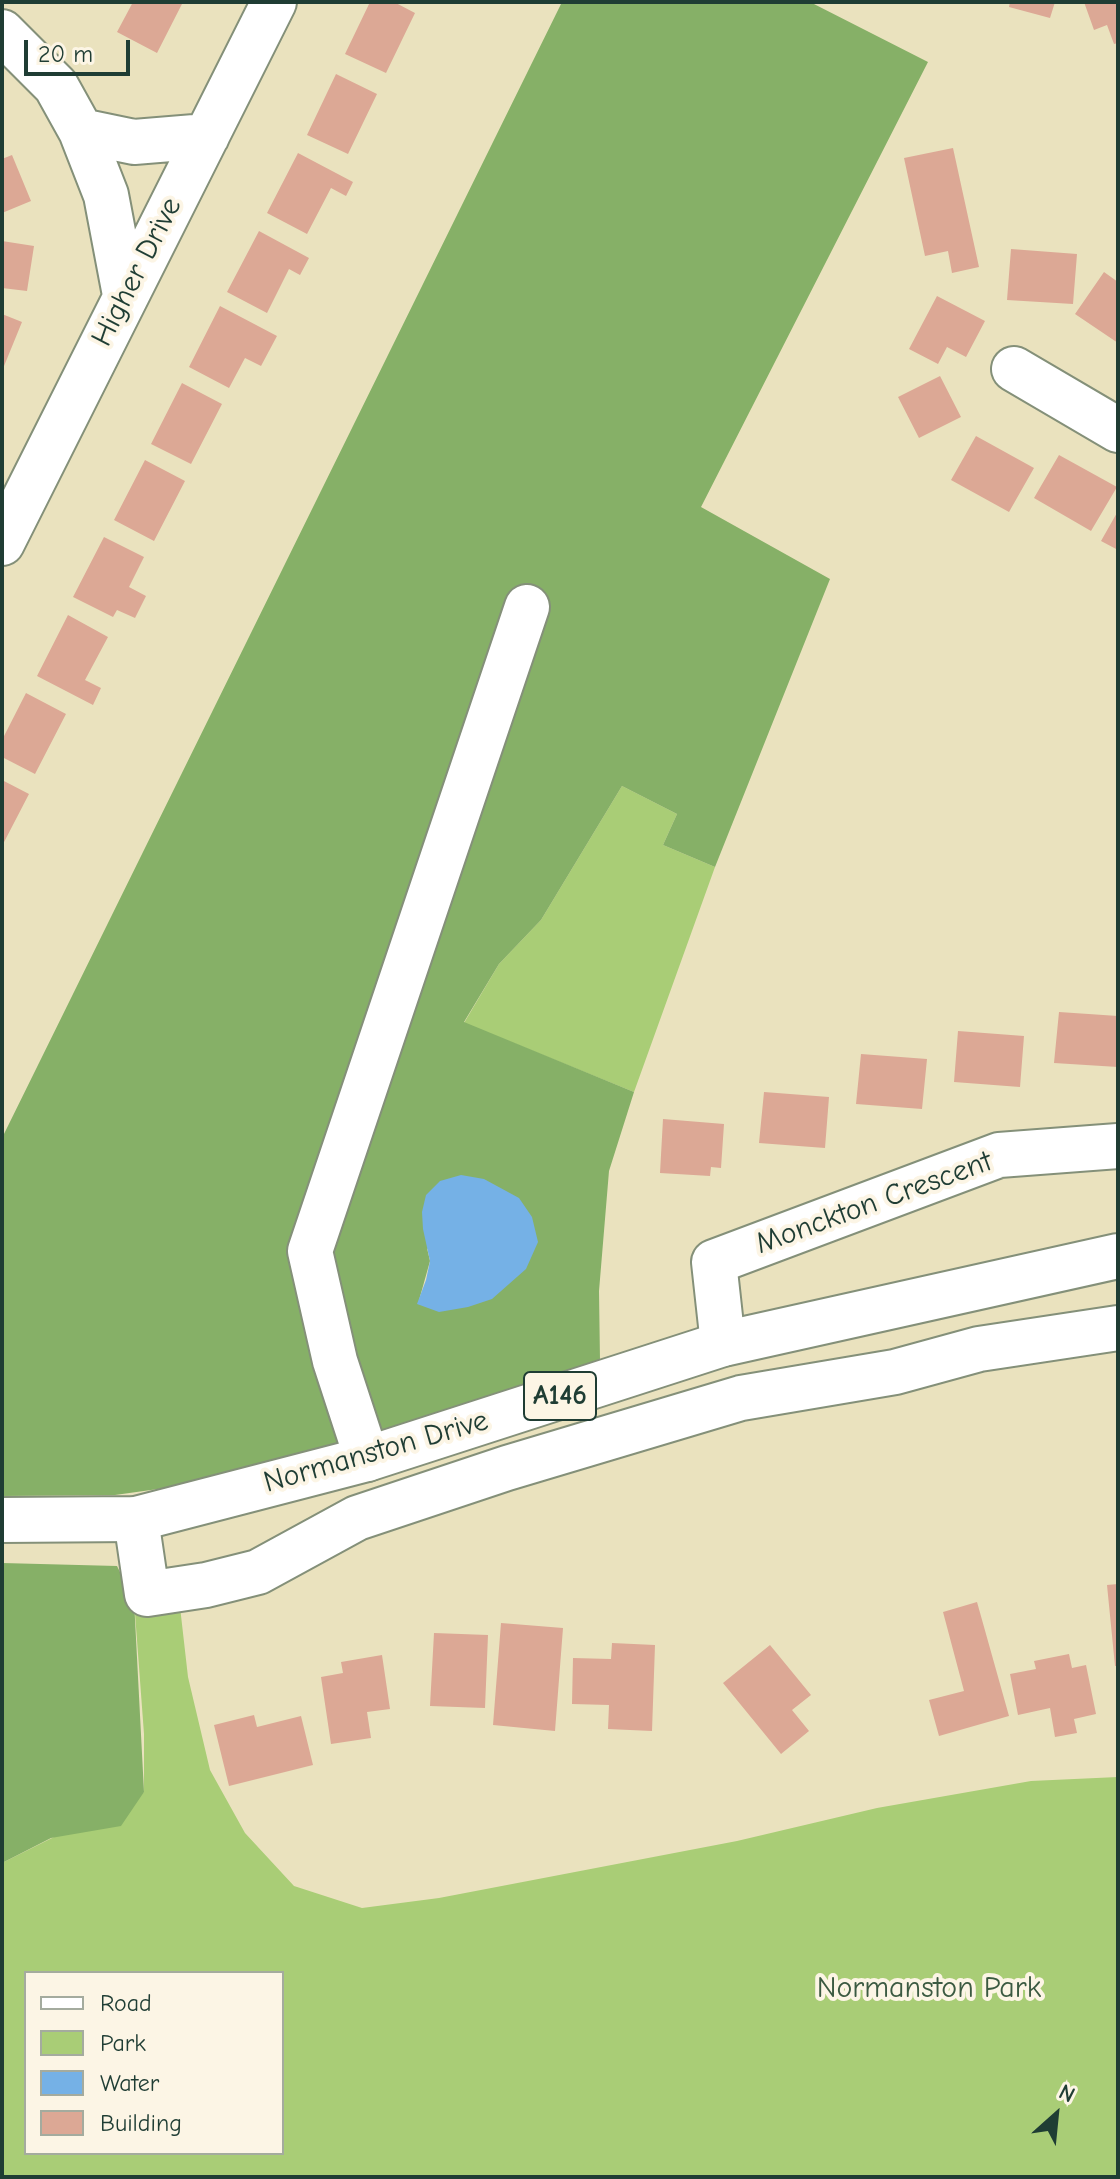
<!DOCTYPE html>
<style>
body{margin:0}
#map{position:relative;width:1120px;height:2179px;overflow:hidden;background:#eae2be;font-family:"Comic Neue",sans-serif}
canvas{display:block}
.frame{position:absolute;inset:0;border:4px solid #1f3d34;pointer-events:none}
.legend{position:absolute;left:24px;top:1971px;width:260px;height:184px;box-sizing:border-box;background:#fcf5e5;border:2px solid #a4ab9e;margin:0;padding:10px 14px;list-style:none;font-size:24px;color:#1f3d34}
.legend li{display:flex;align-items:center;gap:16px;height:40px}
.legend b{width:40px;border:2px solid #a4ab9e}
.north{position:absolute;left:1016px;top:2075px;width:80px;height:80px;-webkit-text-stroke:6px #fcf5e5;paint-order:stroke;rotate:27deg;font-size:22px;font-weight:700;line-height:32px;text-align:center;color:#1f3d34}
.north::after{content:'';display:block;margin:auto;width:28px;height:36px;background:#1f3d34;clip-path:polygon(50% 0,100% 100%,50% 72%,0 100%)}
.scale{position:absolute;left:24px;top:40px;width:106px;height:36px;box-sizing:border-box;border:4px solid #1f3d34;border-top:0;padding-left:10px;font-size:24px;line-height:28px;white-space:nowrap;color:#1f3d34;-webkit-text-stroke:6px #fcf5e5;paint-order:stroke}
</style>
<div id="map">
<canvas width="1120" height="2179"></canvas>
<div class="frame"></div>
<ul class="legend">
<li><b style="height:10px;background:#fff"></b>Road</li>
<li><b style="height:22px;background:#a9cd76"></b>Park</li>
<li><b style="height:22px;background:#75b1e6"></b>Water</li>
<li><b style="height:22px;background:#dca895"></b>Building</li>
</ul>
<div class="north">N</div>
<div class="scale">20 m</div>
</div>
<script>
const c = document.querySelector('canvas').getContext('2d');
c.lineJoin = 'round';
function paint(path, color) {
  c.fillStyle = color;
  c.fill(path, 'evenodd');
}
function toPath(rows) {
  const path = new Path2D();
  for (const r of rows) {
    path.moveTo(r[0], r[1]);
    for (let i = 2; i < r.length; i += 2) path.lineTo(r[i], r[i + 1]);
  }
  return path;
}
function strokePath(path, color, width, dash) {
  c.strokeStyle = color;
  c.lineWidth = width;
  c.lineCap = dash ? 'butt' : 'round';
  c.setLineDash(dash || []);
  c.stroke(path);
}
function drawText(font, color, halo, rows, align = 'center') {
  c.font = font + ' "Comic Neue",sans-serif';
  c.lineWidth = 8;
  c.setLineDash([]);
  c.textBaseline = 'middle';
  c.strokeStyle = halo;
  c.fillStyle = color;
  for (const [text, x, y, turn = 0] of rows) {
    c.save();
    c.translate(x, y);
    c.rotate((+turn || 0) * Math.PI / 180);
    c.textAlign = isNaN(turn) ? turn : align;
    if (halo) c.strokeText(text, 0, 0);
    c.fillText(text, 0, 0);
    c.restore();
  }
}
paint(toPath([
 [622,786,677,814,663,845,715,867,634,1092,464,1023,499,964,541,920],
 [179,1598,188,1677,210,1770,245,1833,294,1886,362,1908,439,1898,737,1841,877,1808,1031,1781,1118,1777,1118,2177,2,2177,2,1863,144,1792,144,1734,134,1600],
 [26,1973,282,1973,282,2153,26,2153]
]), '#a9cd76');
paint(toPath([
 [562,2,810,2,928,62,701,507,830,579,715,867,663,845,677,814,622,786,541,920,499,964,464,1022,634,1092,609,1171,599,1291,600,1361,237,1478,115,1495,2,1496,2,1138],
 [427,1248,468,1307,418,1304,430,1261],
 [2,1563,117,1566,134,1600,144,1792,121,1826,51,1838,2,1863]
]), '#86b067');
paint(toPath([
 [461,1175,484,1179,519,1198,532,1217,538,1242,526,1269,492,1299,468,1307,439,1312,417,1304,426,1280,430,1261,423,1229,422,1212,426,1195,440,1181]
]), '#75b1e6');
paint(toPath([
 [133,2,183,2,157,53,117,32],
 [370,2,394,2,415,13,386,73,345,54],
 [1010,2,1055,2,1050,18,1009,7],
 [1084,2,1118,2,1118,43,1114,44,1107,25,1094,30],
 [336,74,377,94,348,154,307,135],
 [953,148,979,267,952,273,948,251,925,256,904,158],
 [298,153,353,182,346,196,331,188,307,234,267,213],
 [12,155,31,201,2,213,2,159],
 [259,231,309,258,300,275,289,269,267,313,227,292],
 [2,241,34,246,27,291,2,288],
 [1011,249,1077,254,1073,304,1007,300],
 [1104,272,1118,282,1118,343,1075,314],
 [937,296,985,321,966,357,947,347,938,364,909,349],
 [220,306,277,336,261,366,245,358,229,388,189,367],
 [2,314,22,322,2,371],
 [940,376,961,417,919,438,898,397],
 [182,383,222,404,191,464,151,444],
 [976,436,1034,468,1009,512,951,480],
 [1059,455,1117,487,1091,531,1034,498],
 [145,460,185,481,154,541,114,520],
 [1118,511,1118,550,1101,541],
 [104,537,144,557,129,587,146,596,135,618,117,610,113,617,73,597],
 [68,615,108,637,85,680,101,688,93,705,37,676],
 [26,693,66,714,35,774,2,757,2,740],
 [2,780,29,794,2,846],
 [1059,1012,1118,1016,1118,1067,1054,1063],
 [958,1031,1024,1036,1020,1087,954,1082],
 [861,1054,927,1059,922,1109,856,1104],
 [764,1092,829,1097,825,1148,759,1143],
 [663,1119,724,1124,721,1168,711,1167,710,1176,660,1173],
 [1118,1584,1118,1666,1115,1666,1107,1585],
 [977,1602,1009,1716,939,1736,929,1700,964,1691,943,1612],
 [501,1623,563,1628,555,1731,493,1725],
 [434,1633,488,1635,485,1708,430,1706],
 [612,1643,655,1645,652,1731,608,1729,609,1705,572,1704,573,1658,611,1659],
 [770,1645,811,1695,792,1710,809,1731,781,1754,723,1683],
 [1069,1654,1072,1668,1086,1665,1096,1714,1074,1719,1077,1733,1055,1737,1050,1708,1018,1715,1010,1674,1036,1669,1034,1661],
 [382,1655,390,1709,367,1712,371,1738,331,1744,321,1677,343,1673,341,1662],
 [254,1715,257,1727,301,1716,313,1765,229,1786,214,1725]
]), '#dca895');
const minor = toPath([
 [2,32,56,86,81,131,106,195,125,295],
 [81,131,134,142,207,136],
 [1014,369,1118,430],
 [2,543,274,2],
 [723,1344,714,1262,999,1155,1118,1146],
 [367,1459,335,1361,310,1251,527,607],
 [136,1519,147,1594,206,1585,258,1572,357,1518,507,1468,741,1398,895,1372,979,1349,1118,1328]
]);
const highway = toPath([
 [2,1520,136,1519,367,1459,723,1344,1118,1256]
]);
strokePath(minor, '#849079', 48);
strokePath(highway, '#849079', 48);
strokePath(minor, '#fff', 44);
strokePath(highway, '#fff', 44);
for (const [x, y, w] of [
 [560,1396,72]
]) {
  const box = new Path2D();
  box.roundRect(x - w / 2, y - 24, w, 48, 6);
  c.fillStyle = '#fcf5e5';
  c.fill(box);
  strokePath(box, '#1f3d34', 2);
}
drawText('bold 28px', '#1f3d34', null, [
 ["A146",560,1396]
]);
drawText('30px', '#1f3d34', '#fcf5e5', [
 ["Higher Drive",137,272,-63],
 ["Monckton Crescent",874,1203,-20],
 ["Normanston Drive",376,1452,-16]
]);
drawText('30px', '#3b5a41', '#fcf5e5', [
 ["Normanston Park",929,1989]
]);
</script>
